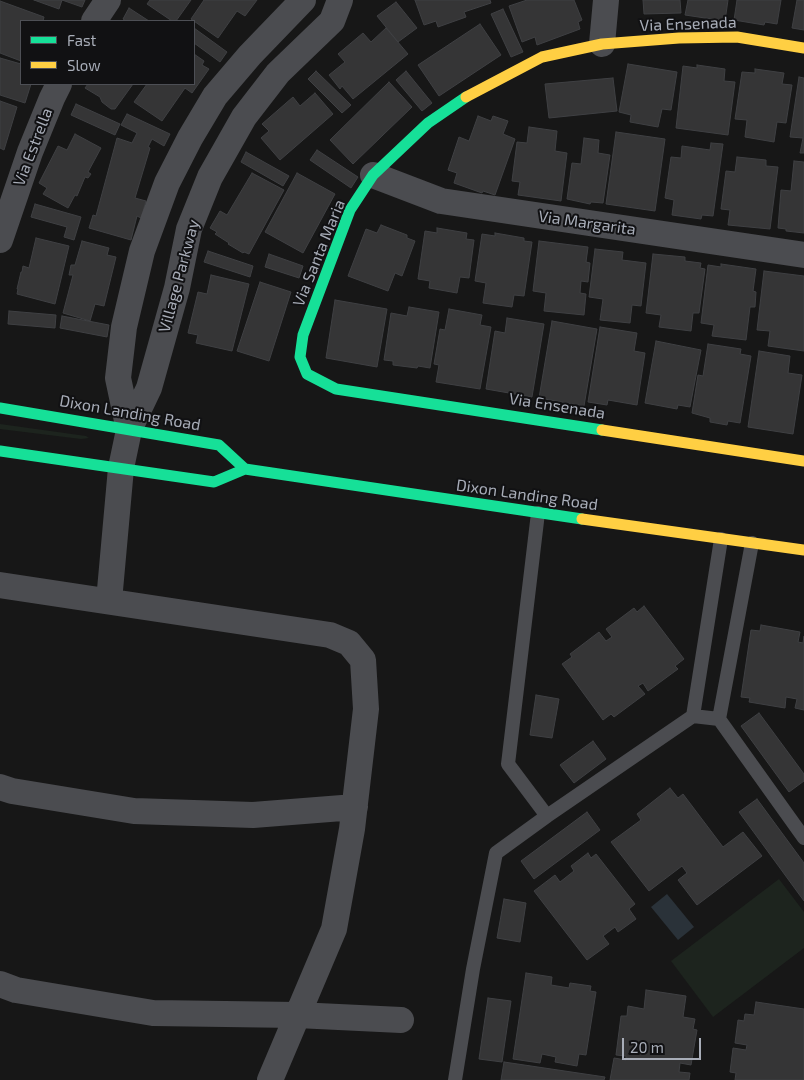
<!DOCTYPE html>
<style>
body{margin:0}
#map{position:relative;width:804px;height:1080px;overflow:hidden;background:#171717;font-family:"Exo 2",sans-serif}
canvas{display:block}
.legend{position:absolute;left:20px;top:20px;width:175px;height:65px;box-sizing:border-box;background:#111113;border:1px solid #4d4f55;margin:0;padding:6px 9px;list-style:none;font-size:15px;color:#a8adb8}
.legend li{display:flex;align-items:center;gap:10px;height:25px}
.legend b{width:25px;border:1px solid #4d4f55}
.scale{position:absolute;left:622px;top:1038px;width:79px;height:22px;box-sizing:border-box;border:2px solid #a8adb8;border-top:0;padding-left:6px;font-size:15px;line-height:18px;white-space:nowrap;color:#a8adb8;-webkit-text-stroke:4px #111113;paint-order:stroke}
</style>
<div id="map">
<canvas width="804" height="1080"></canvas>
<ul class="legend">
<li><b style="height:6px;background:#16e098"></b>Fast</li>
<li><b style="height:6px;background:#ffcf43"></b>Slow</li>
</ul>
<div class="scale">20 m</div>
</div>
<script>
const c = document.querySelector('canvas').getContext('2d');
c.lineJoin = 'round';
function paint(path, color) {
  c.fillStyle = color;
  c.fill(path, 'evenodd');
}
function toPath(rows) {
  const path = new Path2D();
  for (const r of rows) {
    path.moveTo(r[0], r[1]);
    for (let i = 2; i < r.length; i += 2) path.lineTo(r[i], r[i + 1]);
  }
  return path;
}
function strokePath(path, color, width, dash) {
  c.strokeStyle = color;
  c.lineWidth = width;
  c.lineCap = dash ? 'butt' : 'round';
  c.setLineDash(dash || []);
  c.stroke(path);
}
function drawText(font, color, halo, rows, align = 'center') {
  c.font = font + ' "Exo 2",sans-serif';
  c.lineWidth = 4;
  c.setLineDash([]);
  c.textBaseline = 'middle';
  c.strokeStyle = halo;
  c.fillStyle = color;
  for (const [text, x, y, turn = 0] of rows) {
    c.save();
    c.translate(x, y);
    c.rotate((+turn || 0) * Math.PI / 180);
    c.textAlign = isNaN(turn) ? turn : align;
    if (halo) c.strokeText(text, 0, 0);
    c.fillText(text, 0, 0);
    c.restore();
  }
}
paint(toPath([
 [0,424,86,436,89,438,81,439,0,429],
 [779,879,804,912,804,948,713,1017,671,961]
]), '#1d241e');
paint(toPath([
 [667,894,694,927,678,940,651,907]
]), '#2a3239');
const building = toPath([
 [34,0,85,0,82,7,62,0,59,9,34,0],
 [150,0,191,0,176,21,172,21,147,4,150,0],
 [204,0,257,0,245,16,237,11,218,38,191,19,204,0],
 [415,0,490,0,491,3,464,12,466,17,438,27,436,21,424,25,415,0],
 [527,0,574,0,582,20,578,22,580,29,537,45,535,37,522,42,509,6,527,0],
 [643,0,680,0,681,13,644,14,643,0],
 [688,0,728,0,725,21,685,15,688,0],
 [737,0,781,0,777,24,765,22,764,25,734,20,737,0],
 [797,0,804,0,804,30,792,28,797,0],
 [0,1,44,17,43,21,21,21,21,61,0,53,0,1],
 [396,2,417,28,398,42,377,16,396,2],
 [129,8,149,21,126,21,123,19,129,8],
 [503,9,523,52,511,57,491,14,503,9],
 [480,24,501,55,439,96,418,65,480,24],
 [194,28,227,52,220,62,194,43,194,28],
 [386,28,408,54,353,99,342,86,340,89,329,75,345,62,338,54,363,33,371,42,386,28],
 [194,54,204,61,202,65,209,69,192,93,185,88,162,121,134,102,147,84,194,84,194,54],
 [0,58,21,64,21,84,31,84,25,103,0,95,0,58],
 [628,64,677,72,671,110,662,109,658,127,630,122,631,115,619,112,628,64],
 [697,65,725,69,724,81,735,82,728,135,676,128,683,66,697,68,697,65],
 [755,69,784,73,782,84,792,85,786,123,777,122,774,142,745,137,747,120,735,119,742,72,755,73,755,69],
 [316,71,351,105,342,113,308,79,316,71],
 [406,71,432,103,422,111,396,80,406,71],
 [799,77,804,78,804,153,800,153,803,138,790,137,799,77],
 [613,78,617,111,549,118,545,84,613,78],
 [389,82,412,107,353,164,330,140,389,82],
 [88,84,133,84,115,109,111,109,102,102,100,97,85,88,88,84],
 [315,93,333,114,280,160,261,138,269,131,262,124,293,97,300,106,315,93],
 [0,101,17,107,4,150,0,148,0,101],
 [76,104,120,124,115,135,71,115,76,104],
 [127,114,170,134,164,146,152,139,148,147,150,148,135,198,146,201,141,218,137,216,131,240,89,228,93,215,96,216,117,138,132,143,137,133,121,125,127,114],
 [478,116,491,121,493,116,508,121,503,134,515,139,495,195,483,191,482,193,454,183,457,173,448,170,459,137,469,141,478,116],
 [529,127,557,131,555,151,567,153,561,201,518,195,520,182,512,181,517,142,527,143,529,127],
 [616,132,665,139,655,211,606,204,616,132],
 [75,134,101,148,88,172,91,174,88,178,85,177,77,196,75,195,68,208,43,194,47,188,39,183,58,146,67,150,75,134],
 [584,138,599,140,598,153,610,155,603,203,591,202,590,204,567,199,572,163,581,164,584,138],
 [711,143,723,144,713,216,702,215,701,219,672,215,674,200,665,198,671,157,681,158,682,146,710,150,711,143],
 [317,150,358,177,351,188,310,160,317,150],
 [246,152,289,176,283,186,241,162,246,152],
 [737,157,766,160,766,166,778,167,770,229,728,225,730,210,721,209,726,171,735,172,737,157],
 [794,161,804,162,804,233,786,231,786,229,778,228,781,190,791,191,794,161],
 [252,173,284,190,249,254,244,252,243,253,228,244,229,243,215,234,217,232,210,228,220,211,227,215,252,173],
 [297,173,335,194,303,253,265,232,297,173],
 [35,204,81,217,74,240,64,237,67,227,31,217,35,204],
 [381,225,407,235,407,238,415,241,402,276,395,273,388,291,348,276,366,229,377,233,381,225],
 [437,228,467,233,466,239,474,240,469,278,460,277,457,293,429,288,430,281,418,279,425,231,437,233,437,228],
 [495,233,524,238,524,241,532,242,524,296,514,295,512,307,483,303,486,283,475,281,482,234,495,236,495,233],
 [36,238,69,246,55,304,17,294,18,289,17,289,21,272,22,272,23,266,29,268,36,238],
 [82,241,109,248,107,255,116,257,104,306,95,304,90,321,63,313,73,275,69,275,71,265,75,265,82,241],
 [539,241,588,247,586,262,590,263,588,282,581,281,580,293,586,294,584,315,544,311,546,293,533,291,539,241],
 [595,249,623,252,622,260,646,263,641,306,632,305,630,323,600,320,603,299,589,297,595,249],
 [208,251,253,266,250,277,204,262,208,251],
 [269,254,303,266,299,278,265,267,269,254],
 [653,254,685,257,685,261,701,263,700,268,705,269,699,313,693,313,691,331,659,327,661,315,646,313,653,254],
 [721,264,756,269,753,291,756,292,755,307,750,307,746,340,712,336,714,325,701,323,708,265,721,267,721,264],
 [764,271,804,276,804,351,768,346,770,331,757,330,764,271],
 [211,275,249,284,232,351,196,343,198,335,188,333,198,292,207,294,211,275],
 [260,282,291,292,269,361,237,351,260,282],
 [335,300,387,309,377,367,326,358,335,300],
 [409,307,439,312,430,368,418,366,417,368,393,365,393,361,384,360,391,313,407,316,409,307],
 [449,309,482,315,480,325,491,327,480,389,436,382,439,365,434,364,440,329,445,330,449,309],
 [9,311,56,315,55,328,8,324,9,311],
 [62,316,109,325,107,337,60,328,62,316],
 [507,318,544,324,532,397,486,389,495,331,505,333,507,318],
 [552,321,597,329,584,406,539,398,552,321],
 [600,327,637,333,634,351,645,353,637,405,608,400,607,405,588,402,600,327],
 [656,341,701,350,690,407,678,405,677,409,645,403,656,341],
 [708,344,741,349,740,354,751,356,740,423,728,421,727,425,710,422,710,418,692,413,698,375,703,376,708,344],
 [759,351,790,356,788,373,802,375,793,434,748,427,759,351],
 [644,606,684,659,675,666,678,669,648,691,643,683,638,686,645,694,614,717,611,714,603,720,562,664,572,657,570,654,599,632,606,641,612,637,606,629,634,608,637,612,644,606],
 [761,625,800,632,798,642,803,643,804,636,804,710,795,708,797,699,786,697,785,708,749,702,750,698,741,697,751,630,760,631,761,625],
 [536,695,559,699,552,738,530,735,536,695],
 [759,713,804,774,804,781,789,792,741,726,759,713],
 [593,741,606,759,574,783,560,765,593,741],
 [670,788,678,798,683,794,723,847,743,832,762,856,697,905,678,880,687,873,682,866,649,891,611,842,641,820,637,814,670,788],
 [757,799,804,863,804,901,739,812,757,799],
 [587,812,600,830,534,879,521,861,587,812],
 [588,853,591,858,596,854,635,904,629,909,636,919,618,932,615,927,603,936,609,944,587,960,534,891,555,875,560,882,574,871,571,866,588,853],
 [504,899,526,903,520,942,497,938,504,899],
 [526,973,552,977,551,985,569,988,570,983,591,986,590,991,596,992,586,1055,579,1054,577,1066,555,1062,556,1057,542,1054,540,1063,513,1059,526,973],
 [646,990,686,996,683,1017,695,1019,693,1029,697,1030,691,1065,680,1063,679,1072,690,1073,689,1080,610,1080,614,1058,626,1060,626,1056,616,1055,621,1016,627,1016,628,1006,644,1009,646,990],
 [488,998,511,1001,502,1062,479,1059,488,998],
 [756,1002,804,1009,804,1080,735,1080,736,1073,730,1072,733,1048,746,1050,747,1045,735,1043,738,1020,744,1021,745,1014,754,1015,756,1002],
 [504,1062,605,1077,604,1080,501,1080,504,1062]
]);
paint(building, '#353536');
strokePath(building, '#3f4043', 1);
strokePath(toPath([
 [538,513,508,764,547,816],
 [693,716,721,539],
 [719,719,752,543],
 [455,1080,473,969,496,853,547,816,693,716,719,719,804,838]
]), '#4b4c50', 14);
strokePath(toPath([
 [94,21,108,0],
 [602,44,606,0],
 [373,175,441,201,804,255],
 [0,240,30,152,52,98,59,84],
 [129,430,118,378,124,327,142,251,167,183,190,138,215,96,250,55,303,0],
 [0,585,330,635,349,643,363,660,366,709,352,829,334,929,270,1080],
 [109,601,121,468,129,430,149,388,177,288,189,229,210,177,244,117,278,73,332,21,340,0],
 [0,787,12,791,134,811,253,815,355,807],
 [0,984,16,990,153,1013,297,1015,401,1020]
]), '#4b4c50', 26);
strokePath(toPath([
 [466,97,428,123,373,175,350,210,303,335,300,357,307,374,336,389,602,430],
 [0,408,219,445,245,469],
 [0,451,214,482,245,469,582,519]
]), '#16e098', 11);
strokePath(toPath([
 [466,97,542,57,602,44,679,38,737,37,804,48],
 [602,430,804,461],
 [582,519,804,550]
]), '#ffcf43', 11);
drawText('16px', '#a8adb8', '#111113', [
 ["Via Ensenada",688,24,-2],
 ["Via Estrella",33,147,-69],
 ["Via Margarita",587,223,8],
 ["Via Santa Maria",319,253,-68],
 ["Village Parkway",179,276,-75],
 ["Via Ensenada",557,406,9],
 ["Dixon Landing Road",130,413,10],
 ["Dixon Landing Road",527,495,8]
]);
</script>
